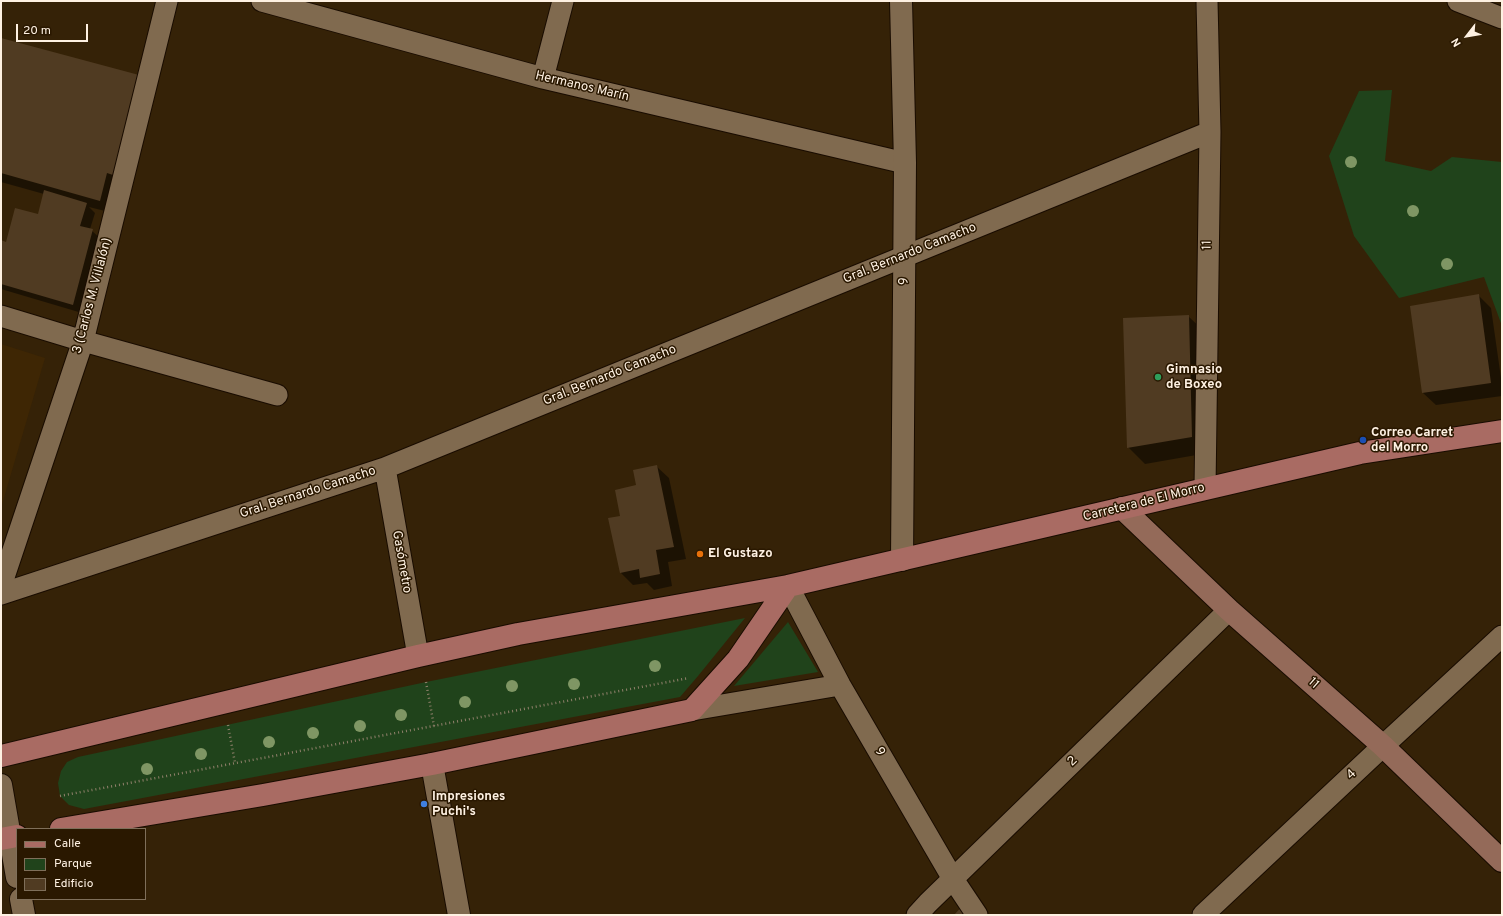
<!DOCTYPE html>
<meta charset="utf-8">
<style>
body{margin:0}
#map{position:relative;width:1503px;height:916px;overflow:hidden;background:#352207;font-family:Overpass,sans-serif}
canvas{display:block}
.frame{position:absolute;inset:0;border:2px solid #fef1e2;pointer-events:none}
.legend{position:absolute;left:16px;top:828px;width:130px;height:72px;box-sizing:border-box;background:#2a1800;border:1px solid #7f6f5a;margin:0;padding:5px 7px;list-style:none;font-size:12px;color:#fef1e2}
.legend li{display:flex;align-items:center;gap:8px;height:20px}
.legend b{width:20px;border:1px solid #7f6f5a}
.north{position:absolute;left:1447px;top:16px;width:40px;height:40px;-webkit-text-stroke:3px #2a1800;paint-order:stroke;rotate:239deg;font-size:11px;font-weight:700;line-height:16px;text-align:center;color:#fef1e2}
.north::after{content:'';display:block;margin:auto;width:14px;height:18px;background:#fef1e2;clip-path:polygon(50% 0,100% 100%,50% 72%,0 100%)}
.scale{position:absolute;left:16px;top:24px;width:72px;height:18px;box-sizing:border-box;border:2px solid #fef1e2;border-top:0;padding-left:5px;font-size:12px;line-height:14px;white-space:nowrap;color:#fef1e2;-webkit-text-stroke:3px #2a1800;paint-order:stroke}
</style>
<div id="map">
<canvas width="1503" height="916"></canvas>
<div class="frame"></div>
<ul class="legend">
<li><b style="height:5px;background:#a96b63"></b>Calle</li>
<li><b style="height:11px;background:#20431b"></b>Parque</li>
<li><b style="height:11px;background:#503b22"></b>Edificio</li>
</ul>
<div class="north">N</div>
<div class="scale">20 m</div>
</div>
<script>
const c = document.querySelector('canvas').getContext('2d');
c.lineJoin = 'round';
function paint(path, color) {
  c.fillStyle = color;
  c.fill(path, 'evenodd');
}
function toPath(rows) {
  const path = new Path2D();
  for (const r of rows) {
    path.moveTo(r[0], r[1]);
    for (let i = 2; i < r.length; i += 2) path.lineTo(r[i], r[i + 1]);
  }
  return path;
}
function strokePath(path, color, width, dash) {
  c.strokeStyle = color;
  c.lineWidth = width;
  c.lineCap = dash ? 'butt' : 'round';
  c.setLineDash(dash || []);
  c.stroke(path);
}
function drawText(font, color, halo, rows, align = 'center') {
  c.font = font + ' Overpass,sans-serif';
  c.lineWidth = 3;
  c.setLineDash([]);
  c.textBaseline = 'middle';
  c.strokeStyle = halo;
  c.fillStyle = color;
  for (const [text, x, y, turn = 0] of rows) {
    c.save();
    c.translate(x, y);
    c.rotate((+turn || 0) * Math.PI / 180);
    c.textAlign = isNaN(turn) ? turn : align;
    if (halo) c.strokeText(text, 0, 0);
    c.fillText(text, 0, 0);
    c.restore();
  }
}
paint(toPath([
 [1,344,45,358,1,508]
]), '#3e2604');
paint(toPath([
 [1392,90,1385,161,1431,171,1452,157,1502,162,1502,326,1484,277,1399,298,1354,236,1329,156,1359,91],
 [745,618,698,676,680,697,84,809,69,805,60,796,58,783,61,771,67,762,78,757,426,682],
 [788,622,818,672,734,686]
]), '#20431b');
paint(toPath([
 [1,39,138,76,113,213,89,207,95,213,90,229,105,243,82,313,1,289,1,241,7,243,42,216,44,194,1,182],
 [1479,296,1491,308,1502,385,1502,396,1436,405,1423,393],
 [1188,316,1205,332,1208,453,1145,464,1128,447],
 [656,466,669,478,686,559,668,562,672,586,654,590,647,583,633,585,621,573,622,516,638,486]
]), '#0007');
paint(toPath([
 [1,38,139,75,113,175,107,173,100,201,1,173],
 [44,190,87,203,80,226,93,229,73,305,1,284,1,240,6,242,15,208,38,214],
 [1479,294,1491,383,1422,393,1410,306],
 [1189,315,1192,437,1127,448,1123,318],
 [657,465,674,547,656,550,660,574,640,578,639,569,620,573,608,518,620,516,615,490,636,485,633,470],
 [966,902,973,915,954,915]
]), '#503b22');
const minor = toPath([
 [262,1,543,78,905,163],
 [1458,1,1502,18],
 [543,78,563,1],
 [1,316,83,341,277,395],
 [385,468,418,656],
 [1205,488,1210,132,1207,1],
 [1,586,83,341,167,1],
 [788,586,840,685,953,879,977,915],
 [1,594,385,468,1210,132],
 [692,710,840,685],
 [917,915,928,903,1229,610],
 [1203,915,1383,746,1502,636]
]);
const tertiary = toPath([
 [901,1,905,163,902,560],
 [432,764,459,915],
 [1,785,17,877],
 [21,899,24,915]
]);
const secondary = toPath([
 [1122,508,1229,610,1383,746,1502,861]
]);
const primary = toPath([
 [1,756,418,656,518,634,788,586,1360,453,1502,431],
 [61,829,263,795,432,764,692,710,738,659,788,586],
 [1,839,17,836]
]);
strokePath(minor, '#190c00', 23);
strokePath(tertiary, '#190c00', 24);
strokePath(secondary, '#190c00', 24);
strokePath(primary, '#190c00', 24);
strokePath(toPath([
 [426,682,434,726],
 [228,725,235,763],
 [60,796,689,678]
]), '#90806b', 2.5, [1, 3]);
strokePath(minor, '#806a4f', 21);
strokePath(tertiary, '#806a4f', 22);
strokePath(secondary, '#946a59', 22);
strokePath(primary, '#a96b63', 22);
c.fillStyle = '#7f9664';
for (const [x, y] of [
 [1351,162],
 [1413,211],
 [1447,264],
 [655,666],
 [574,684],
 [512,686],
 [465,702],
 [401,715],
 [360,726],
 [313,733],
 [269,742],
 [201,754],
 [147,769]
]) {
  c.beginPath();
  c.arc(x, y, 6, 0, 2 * Math.PI);
  c.fill();
}
for (const [x, y, r, color] of [
 [1158,377,4,"#2e9e5b"],
 [1363,440,4,"#1a4fb4"],
 [700,554,4,"#e8710a"],
 [424,804,4,"#3f7fe0"]
]) {
  const dot = new Path2D();
  dot.arc(x, y, r, 0, 2 * Math.PI);
  c.fillStyle = color;
  c.fill(dot);
  strokePath(dot, '#2a1800', 1.5);
}
drawText('13px', '#fef1e2', '#2a1800', [
 ["Hermanos Marín",582,87,13],
 ["11",1208,245,-89],
 ["Gral. Bernardo Camacho",910,254,-22],
 ["9",904,281,-90],
 ["3 (Carlos M. Villalón)",93,296,-75],
 ["Gral. Bernardo Camacho",610,376,-22],
 ["Gral. Bernardo Camacho",308,493,-18],
 ["Carretera de El Morro",1144,503,-14],
 ["Gasómetro",401,562,80],
 ["11",1313,684,41],
 ["9",879,752,60],
 ["2",1073,762,-44],
 ["4",1352,775,-43]
]);
drawText('bold 13px', '#fef1e2', '#2a1800', [
 ["Gimnasio",1166,370],
 ["de Boxeo",1166,385],
 ["Correo Carret",1371,433],
 ["del Morro",1371,448],
 ["El Gustazo",708,554],
 ["Impresiones",432,797],
 ["Puchi's",432,812]
], 'left');
</script>
